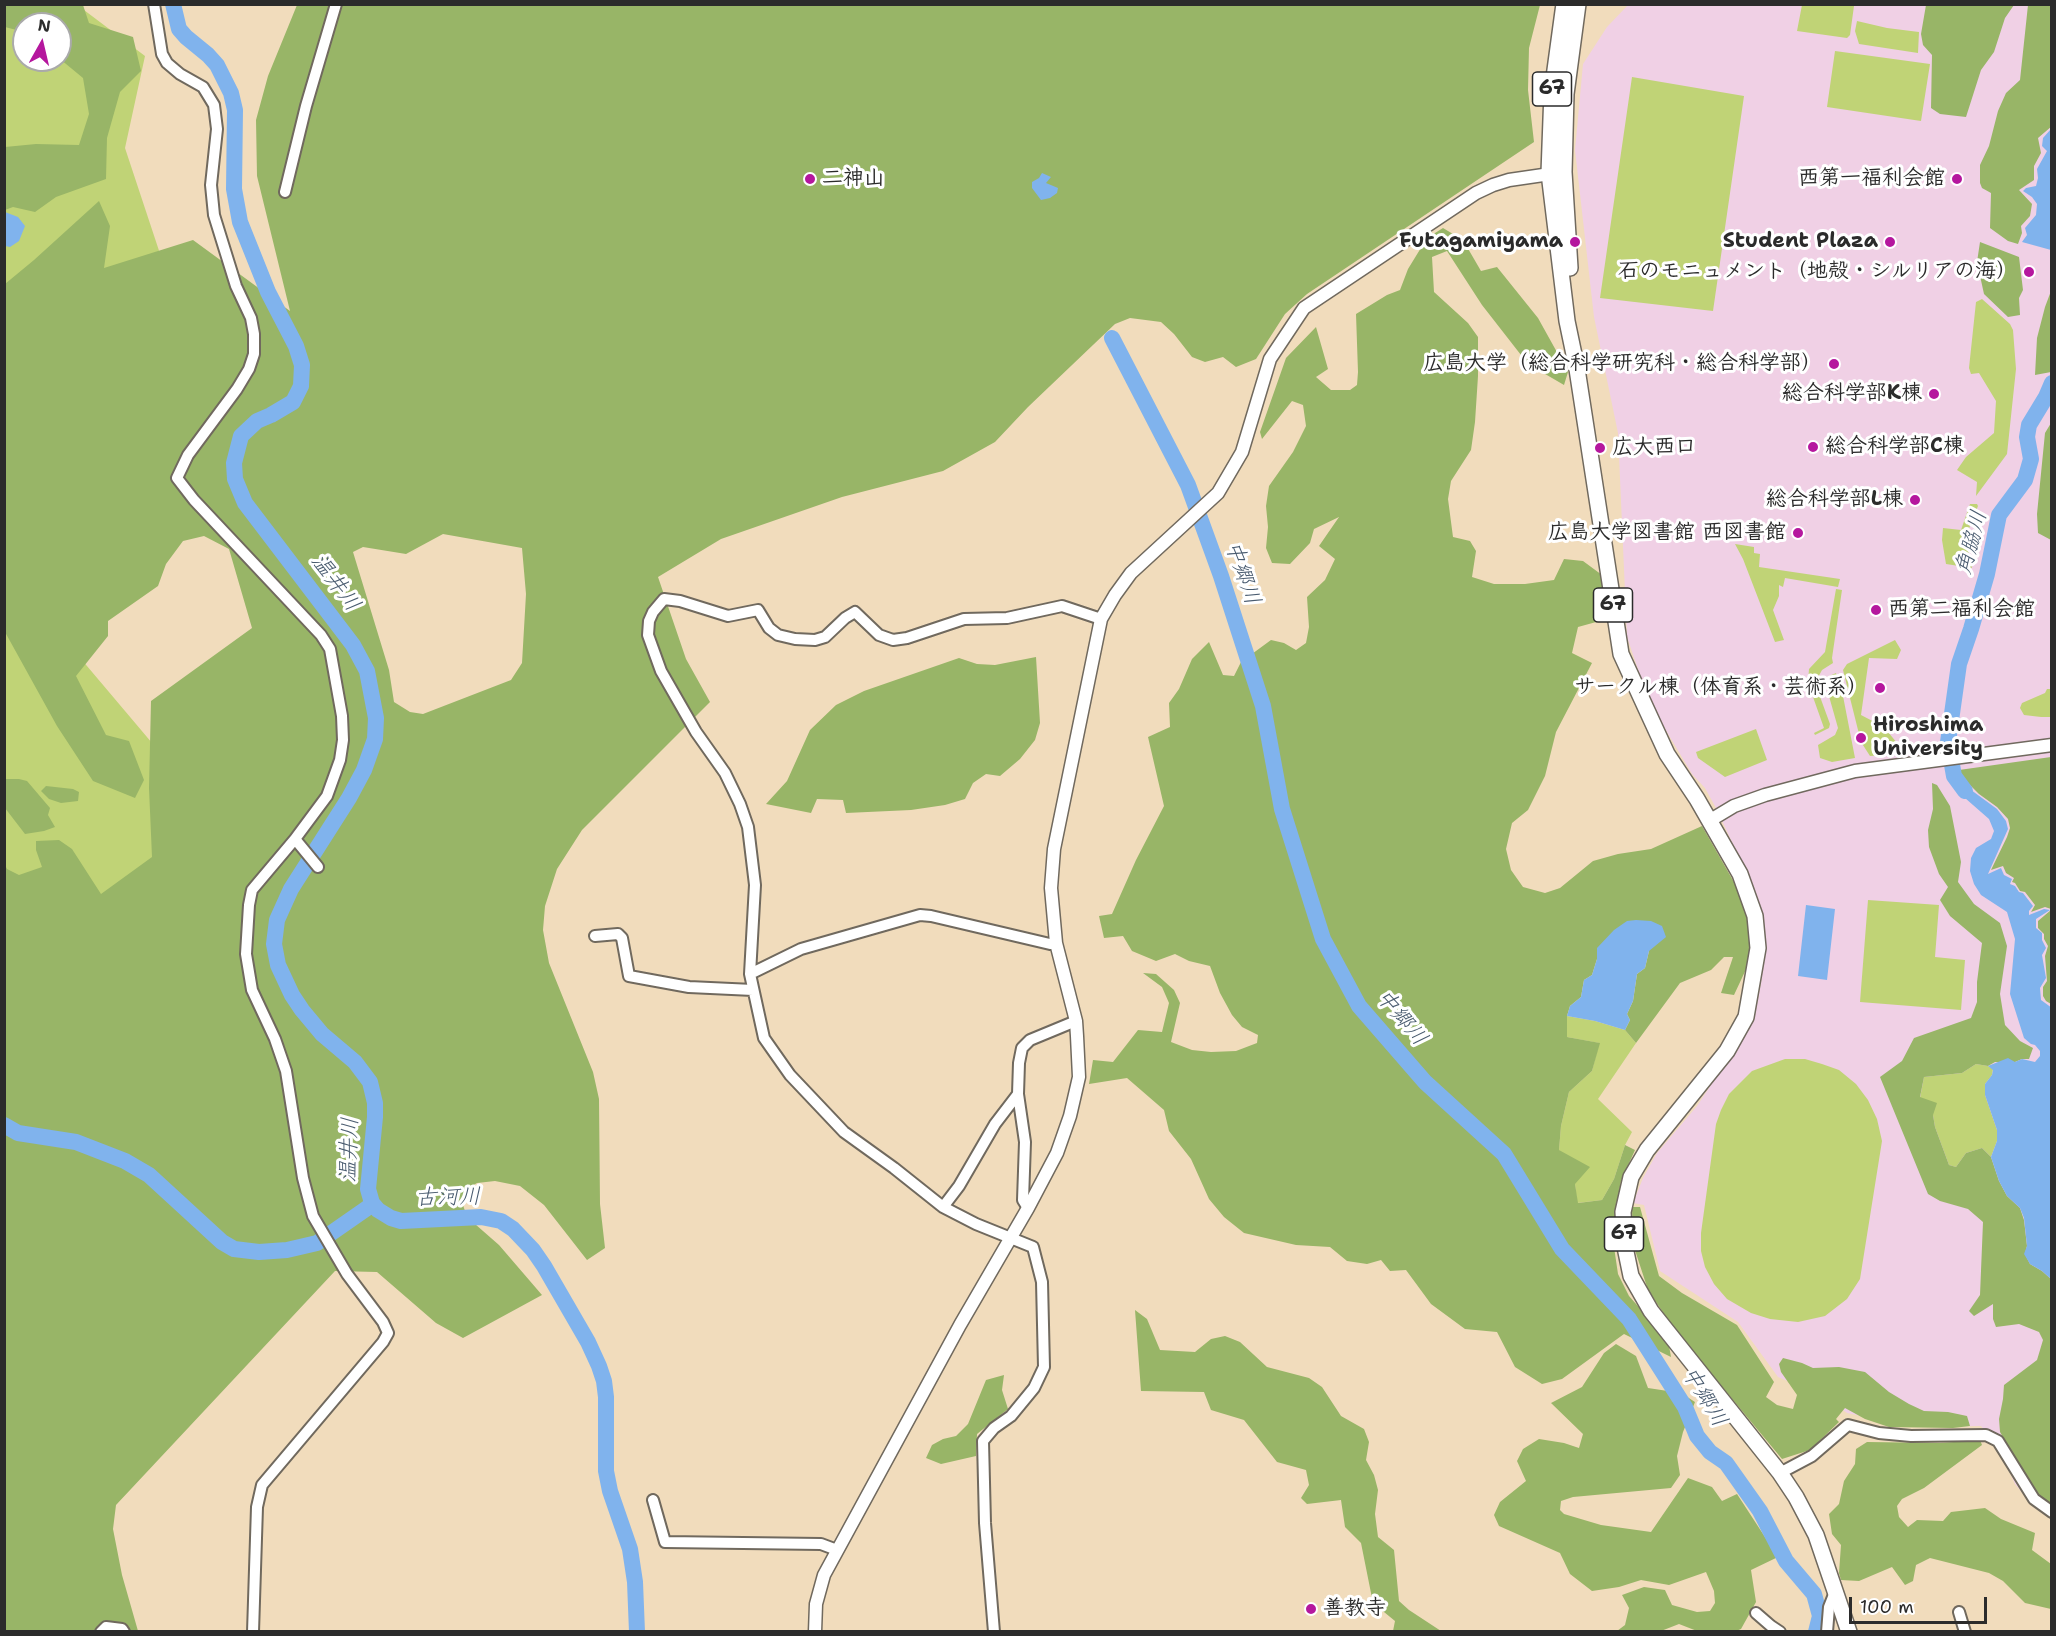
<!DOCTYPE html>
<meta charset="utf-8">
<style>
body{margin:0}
#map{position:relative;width:2056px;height:1636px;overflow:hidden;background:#f1dcbc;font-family:"Shantell Sans",sans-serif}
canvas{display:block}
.frame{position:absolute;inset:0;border:6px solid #2b2b2b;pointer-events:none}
.north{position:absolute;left:12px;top:12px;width:60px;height:60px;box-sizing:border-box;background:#fff;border:2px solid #aaa;border-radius:50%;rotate:8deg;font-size:16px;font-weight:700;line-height:24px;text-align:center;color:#2b2b2b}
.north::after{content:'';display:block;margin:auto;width:21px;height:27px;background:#b5179e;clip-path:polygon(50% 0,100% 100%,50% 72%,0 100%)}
.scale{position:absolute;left:1849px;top:1597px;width:138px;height:27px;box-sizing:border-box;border:3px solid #2b2b2b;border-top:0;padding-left:8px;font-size:18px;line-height:21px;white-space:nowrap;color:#2b2b2b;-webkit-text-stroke:4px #fff;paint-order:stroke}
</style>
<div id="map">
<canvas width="2056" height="1636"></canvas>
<div class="frame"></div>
<div class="north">N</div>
<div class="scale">100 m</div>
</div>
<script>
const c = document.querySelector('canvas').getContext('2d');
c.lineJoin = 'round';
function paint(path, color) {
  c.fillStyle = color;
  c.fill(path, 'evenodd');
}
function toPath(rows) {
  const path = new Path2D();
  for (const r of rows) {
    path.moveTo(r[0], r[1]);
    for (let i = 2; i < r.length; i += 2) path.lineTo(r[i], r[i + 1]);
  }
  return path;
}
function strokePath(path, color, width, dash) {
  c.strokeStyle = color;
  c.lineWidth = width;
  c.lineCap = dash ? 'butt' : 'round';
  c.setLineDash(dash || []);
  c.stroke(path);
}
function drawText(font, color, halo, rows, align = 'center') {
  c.font = font + ' "Shantell Sans","Klee One",sans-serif';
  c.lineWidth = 6;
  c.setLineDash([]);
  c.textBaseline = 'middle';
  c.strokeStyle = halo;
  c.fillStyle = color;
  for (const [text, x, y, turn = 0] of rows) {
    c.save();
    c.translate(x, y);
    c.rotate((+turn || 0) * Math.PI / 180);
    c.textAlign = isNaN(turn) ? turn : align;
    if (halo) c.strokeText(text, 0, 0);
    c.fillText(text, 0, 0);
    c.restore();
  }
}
paint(toPath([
 [1628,5,2051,5,2051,1519,2031,1503,2015,1484,2000,1450,1981,1426,1913,1427,1847,1413,1827,1398,1778,1377,1738,1322,1660,1271,1644,1205,1633,1203,1643,1178,1657,1153,1697,1106,1754,1020,1761,983,1765,950,1761,910,1749,879,1717,810,1705,788,1692,774,1649,702,1627,637,1618,433,1594,317,1575,150,1583,64,1607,27]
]), '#f0d0e5');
paint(toPath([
 [5,5,80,7,145,56,125,148,176,302,76,653,174,769,253,1018,5,888],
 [24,24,60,24,60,60,24,60],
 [1853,5,1854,6,1850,35,1847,38,1797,31,1802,5],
 [1857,21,1887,28,1919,32,1918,53,1859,44,1855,31],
 [1835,51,1930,64,1921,121,1827,107],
 [1632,77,1744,96,1713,311,1600,298],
 [1982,299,2010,324,2013,330,2016,369,2007,454,1976,496,1977,482,1957,470,1966,457,1994,433,1996,401,1979,373,1971,374,1969,368,1976,302],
 [1970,504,1977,504,1978,506,1968,531,1968,550,1972,568,1946,564,1942,540,1943,528,1961,530],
 [1735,544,1754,547,1754,553,1760,554,1759,567,1840,579,1838,587,1785,578,1783,587,1779,585,1779,596,1773,610,1784,640,1775,642,1743,559],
 [1836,589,1842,590,1832,658,1833,663,1822,670,1815,683,1830,724,1829,728,1815,735,1814,733,1824,728,1808,683,1809,669,1825,652],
 [1895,640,1901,650,1897,659,1869,658,1861,715,1884,727,1897,743,1894,752,1886,755,1870,756,1861,742,1843,670,1847,664],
 [1836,673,1843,696,1855,758,1832,762,1820,758,1818,745,1835,735,1838,728,1825,682,1825,678],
 [2047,689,2051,689,2051,717,2041,717,2024,715,2020,708,2022,703,2045,693],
 [1756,729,1767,760,1725,777,1698,758,1696,752],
 [1868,900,1939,905,1935,957,1965,960,1961,1010,1860,1002],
 [1567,1016,1595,1021,1625,1030,1636,1043,1598,1099,1632,1132,1625,1145,1614,1179,1602,1200,1577,1203,1575,1184,1559,1150,1561,1126,1569,1092,1592,1071,1599,1043,1567,1037],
 [1785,1059,1805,1059,1822,1064,1839,1070,1856,1084,1868,1100,1877,1119,1882,1141,1860,1279,1847,1299,1825,1316,1798,1322,1770,1319,1751,1313,1727,1299,1714,1284,1705,1267,1701,1251,1701,1233,1716,1124,1721,1110,1729,1094,1752,1071],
 [1976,1064,1988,1066,1993,1069,1992,1075,1985,1084,1985,1095,1997,1130,1997,1141,1991,1157,1982,1148,1966,1153,1956,1167,1949,1165,1935,1127,1933,1115,1920,1098,1924,1077,1962,1073]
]), '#c0d376');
paint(toPath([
 [5,4,83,5,89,23,133,37,141,71,120,92,107,138,106,179,56,197,35,212,13,207,5,210,5,147,36,144,79,145,89,114,83,78,60,59,60,24,24,24,24,32,5,27],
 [297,5,1540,5,1529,48,1528,90,1534,142,1307,294,1285,314,1256,359,1236,367,1223,357,1205,362,1192,357,1174,334,1161,322,1130,318,1115,324,1028,407,995,442,943,471,842,497,721,539,658,577,686,659,710,702,582,830,557,869,545,906,543,930,549,963,593,1072,599,1099,600,1204,605,1248,587,1260,544,1205,520,1186,495,1181,477,1183,465,1190,462,1202,467,1217,499,1245,542,1295,463,1338,436,1323,377,1272,335,1271,116,1505,113,1529,122,1575,138,1631,5,1631,4,863,7,869,19,875,42,867,36,850,36,841,59,840,72,849,101,894,152,857,149,788,151,701,252,628,229,549,204,536,183,541,166,564,158,586,108,621,108,636,76,676,106,735,129,741,144,780,135,798,93,781,57,726,5,632,5,284,34,260,99,201,110,226,104,268,193,240,290,311,257,176,256,120,268,76],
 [443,534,522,548,526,594,522,663,511,680,423,714,410,712,394,702,389,670,353,552,363,547,406,554],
 [1926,5,2014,5,2005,18,1994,52,1981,70,1966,117,1940,114,1931,108,1932,55,1923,45,1921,34],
 [2028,5,2051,5,2052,126,2038,138,2041,153,2034,166,2034,180,2019,190,2032,204,2030,216,2021,226,2022,233,2018,244,2008,241,1990,228,1991,193,1982,188,1980,183,1980,165,1989,146,1998,111,2006,93,2020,80],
 [1443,228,1463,240,1481,271,1497,267,1538,318,1568,372,1564,385,1528,364,1482,305,1447,251,1432,257,1434,292,1468,323,1478,337,1478,376,1475,422,1471,450,1451,481,1448,499,1453,537,1470,541,1476,551,1472,577,1494,584,1525,584,1554,580,1564,559,1583,561,1602,575,1607,619,1578,627,1572,653,1592,663,1556,732,1545,776,1528,810,1512,823,1506,849,1511,870,1523,887,1545,893,1560,888,1593,861,1618,854,1651,849,1702,826,1743,898,1751,932,1748,965,1734,995,1721,993,1733,957,1724,957,1711,970,1680,983,1636,1043,1625,1030,1630,1020,1627,1014,1633,1001,1637,974,1645,968,1649,951,1597,948,1597,959,1592,975,1584,980,1581,997,1570,1006,1567,1016,1567,1037,1600,1043,1592,1071,1569,1092,1561,1126,1559,1150,1590,1167,1575,1184,1578,1203,1602,1200,1614,1179,1625,1145,1635,1150,1621,1181,1615,1216,1614,1247,1618,1274,1629,1296,1668,1340,1671,1357,1624,1334,1562,1379,1542,1384,1515,1367,1497,1332,1465,1329,1431,1304,1406,1270,1390,1271,1381,1260,1367,1264,1347,1261,1330,1247,1296,1245,1244,1233,1224,1217,1209,1199,1191,1159,1169,1131,1164,1110,1127,1078,1089,1084,1093,1060,1113,1062,1138,1030,1162,1032,1169,1003,1162,987,1143,973,1156,974,1174,990,1180,1003,1171,1042,1192,1050,1211,1052,1236,1051,1257,1043,1258,1035,1242,1027,1232,1015,1220,993,1210,966,1189,961,1175,954,1156,961,1132,951,1123,936,1104,938,1099,916,1112,914,1136,860,1164,806,1148,737,1170,727,1169,703,1179,689,1192,659,1209,642,1223,675,1234,676,1241,662,1271,640,1284,643,1296,650,1306,643,1309,627,1307,597,1325,580,1335,559,1319,546,1339,517,1314,529,1310,543,1290,564,1272,563,1266,548,1268,527,1266,506,1269,486,1293,452,1306,426,1303,405,1292,401,1262,439,1260,432,1286,358,1316,327,1328,369,1316,377,1331,390,1350,390,1357,385,1358,372,1356,314,1387,295,1400,290,1408,269,1427,238],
 [1980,242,2019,257,2023,290,2019,298,2020,315,2008,317,1984,294,1977,262],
 [2051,291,2051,372,2035,375,2037,338,2045,307],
 [2051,423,2051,540,2038,533,2037,514,2045,433],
 [1036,657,1040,723,1035,740,1020,759,1000,776,986,774,973,783,965,799,945,805,911,810,846,813,843,800,817,799,811,813,766,804,787,781,810,730,836,705,864,691,959,658,977,664,995,665],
 [2051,757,2051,909,2045,907,2031,912,2035,905,2025,892,2020,891,2015,883,2012,882,2014,878,2006,873,2003,866,1991,870,2007,837,2010,828,2008,819,1997,807,1979,794,1964,779,1959,770],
 [4,779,19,779,27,781,50,808,48,815,55,827,44,831,25,834,5,808],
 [1932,783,1937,785,1950,806,1961,862,1958,882,1974,904,2000,923,2007,946,2000,994,2005,1025,2020,1041,2033,1048,2029,1059,2022,1059,2015,1062,1995,1062,1988,1066,1976,1064,1962,1073,1924,1077,1920,1097,1937,1103,1933,1115,1935,1127,1949,1165,1956,1167,1966,1153,1982,1148,1991,1157,1999,1181,2007,1196,2020,1208,2024,1220,2027,1246,2025,1254,2030,1264,2042,1271,2051,1279,2051,1507,2035,1492,2000,1432,1999,1419,2003,1399,2004,1385,2037,1360,2043,1340,2039,1332,2019,1324,1996,1327,1993,1319,1993,1304,1974,1316,1969,1311,1980,1295,1983,1222,1968,1209,1940,1201,1928,1194,1880,1077,1902,1061,1914,1038,1971,1018,1977,1002,1977,982,1982,943,1950,916,1940,900,1948,887,1939,874,1929,847,1928,830,1933,809],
 [46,786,73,789,79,792,78,801,61,803,49,799,41,791],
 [2051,910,2051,1004,2046,1001,2043,996,2043,987,2047,981,2045,956,2048,946,2044,939,2044,934,2038,928,2038,921],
 [1632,1207,1640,1207,1659,1276,1682,1293,1737,1325,1774,1382,1766,1397,1777,1405,1793,1409,1797,1395,1781,1372,1779,1364,1783,1358,1802,1363,1813,1368,1839,1367,1865,1372,1889,1392,1909,1404,1924,1411,1948,1412,1967,1416,1970,1426,1953,1428,1889,1427,1865,1419,1845,1408,1836,1419,1839,1422,1810,1450,1782,1459,1674,1329,1648,1290,1633,1244],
 [1135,1310,1147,1319,1160,1350,1195,1352,1211,1339,1225,1336,1240,1342,1267,1367,1309,1378,1322,1387,1341,1416,1364,1429,1369,1442,1366,1460,1374,1475,1378,1490,1375,1514,1378,1537,1394,1550,1399,1601,1409,1610,1441,1631,1393,1631,1395,1621,1373,1603,1361,1543,1345,1527,1341,1500,1307,1504,1301,1498,1309,1485,1306,1470,1277,1462,1244,1420,1211,1410,1204,1392,1141,1391],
 [1616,1344,1636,1356,1648,1388,1681,1393,1695,1402,1683,1432,1677,1456,1680,1475,1671,1488,1573,1497,1561,1501,1560,1510,1564,1514,1601,1525,1651,1532,1688,1478,1712,1487,1722,1501,1737,1494,1778,1557,1751,1570,1756,1602,1741,1629,1736,1631,1697,1631,1679,1624,1661,1631,1617,1631,1625,1625,1629,1608,1622,1595,1644,1587,1665,1590,1672,1605,1697,1612,1710,1611,1715,1603,1714,1591,1706,1572,1669,1585,1641,1580,1619,1587,1592,1591,1570,1574,1560,1553,1499,1526,1494,1515,1500,1502,1526,1481,1517,1461,1523,1449,1539,1439,1564,1443,1579,1448,1583,1434,1551,1403,1582,1387,1604,1353],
 [1004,1375,1002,1390,1008,1409,977,1434,976,1456,941,1464,926,1458,932,1445,943,1439,956,1436,968,1424,986,1380],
 [1980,1440,1982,1445,1924,1488,1902,1499,1897,1506,1899,1517,1908,1527,1917,1520,1943,1521,1951,1512,1985,1508,2001,1519,2035,1533,2032,1550,2051,1564,2051,1609,2025,1603,2003,1581,1989,1573,1930,1558,1916,1565,1913,1581,1905,1585,1892,1567,1859,1581,1841,1580,1839,1573,1841,1545,1832,1534,1829,1514,1839,1504,1844,1481,1855,1464,1856,1449,1867,1442,1940,1443]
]), '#98b567');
paint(toPath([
 [2051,129,2051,250,2022,242,2027,235,2025,228,2036,215,2037,204,2032,197,2023,191,2026,188,2036,186,2038,178,2037,169,2047,151,2042,146,2043,138],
 [1042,173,1051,177,1046,183,1058,188,1057,193,1050,198,1041,200,1032,188,1032,182,1039,178],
 [5,212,18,217,25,226,19,241,10,247,5,246],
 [1950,772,1955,772,1967,787,1997,809,2006,821,2008,829,1988,874,2001,868,2004,875,2012,879,2010,884,2015,886,2019,892,2023,893,2033,906,2029,911,2029,915,2044,909,2050,910,2036,919,2036,928,2042,933,2042,940,2046,948,2042,955,2046,978,2040,988,2041,1000,2052,1008,2051,1279,2042,1271,2030,1264,2024,1254,2027,1246,2024,1218,2020,1208,2007,1196,1999,1181,1991,1157,1997,1141,1997,1130,1985,1095,1985,1084,1992,1075,1993,1070,1988,1066,2008,1058,2015,1062,2022,1059,2035,1062,2040,1056,2040,1051,2035,1045,2031,1044,2024,1038,2010,994,2015,939,2007,912,1981,895,1974,884,1970,871,1971,858,1976,848,1991,839,1994,831,1989,819,1965,798,1955,786],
 [1806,905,1835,909,1827,980,1798,976],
 [1636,920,1651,921,1662,926,1666,937,1649,951,1645,968,1637,974,1633,1001,1627,1014,1630,1020,1625,1030,1595,1021,1567,1016,1570,1006,1581,997,1584,980,1592,975,1597,959,1597,948,1614,930,1627,921]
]), '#80b3ed');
strokePath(toPath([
 [173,4,179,29,186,37,208,55,217,65,231,93,235,110,234,189,240,222,268,292,296,346,302,365,301,386,293,402,271,415,257,421,241,436,234,463,235,479,245,503,353,645,367,671,376,718,375,739,364,770,349,798,291,889,277,920,274,944,278,965,292,995,302,1010,322,1034,355,1062,370,1082,375,1103,375,1117,368,1189,372,1203,378,1210,391,1218,401,1221,481,1217,501,1221,513,1229,533,1250,544,1266,588,1342,599,1366,604,1381,606,1397,606,1471,610,1491,630,1549,635,1582,637,1632],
 [1112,338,1188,485,1221,576,1263,706,1282,809,1323,939,1359,1006,1425,1082,1504,1154,1562,1249,1629,1319,1685,1407,1697,1436,1710,1452,1726,1463,1760,1511,1786,1561,1814,1594,1820,1616,1816,1632],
 [1965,791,1954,776,1948,742,1959,664,1971,629,1987,574,1999,515,2025,480,2031,459,2027,437,2029,425,2046,397,2052,383],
 [4,1125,18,1133,76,1142,125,1161,149,1175,222,1242,234,1249,259,1252,287,1250,317,1243,373,1204]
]), '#80b3ed', 16);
const minor = toPath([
 [154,4,162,54,167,63,180,74,203,87,214,105,217,129,211,185,214,215,236,286,251,318,254,334,254,354,249,369,237,389,188,455,177,478,194,500,321,635,330,649,342,716,343,740,340,760,327,796,295,839,252,890,249,905,246,954,252,990,275,1039,286,1071,303,1178,313,1216,347,1274,383,1322,388,1333,383,1342,262,1485,257,1507,253,1632],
 [285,192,306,106,336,4],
 [295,839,318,867],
 [595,936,618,934,622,938,629,976,689,987,753,990],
 [750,974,801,949,920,915,931,916,1050,944,1056,943],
 [1018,1094,1025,1142,1023,1200,1028,1208],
 [943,1207,959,1186,995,1124,1018,1094,1019,1063,1022,1048,1030,1040,1076,1021],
 [1780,1473,1812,1456,1848,1425,1879,1433,1911,1436,1986,1435,1998,1441,2034,1499,2052,1512],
 [653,1500,665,1542,821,1544,837,1550],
 [1959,1612,1965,1632],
 [1756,1613,1771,1626,1780,1632],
 [101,1632,106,1627,122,1629,124,1632],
 [994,1632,985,1523,983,1441,994,1428,1011,1416,1034,1388,1044,1367,1042,1282,1033,1247,976,1224,943,1207,894,1168,844,1132,790,1075,764,1038,750,974,755,885,748,827,740,804,725,773,696,732,661,671,648,635,649,621,653,612,664,599,680,601,728,616,758,610,769,628,778,635,795,639,815,640,825,637,845,618,855,612,879,635,893,640,907,638,964,619,1007,618,1062,606,1101,619],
 [1827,1632,1829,1607,1835,1592]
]);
const tertiary = toPath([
 [1709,821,1734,806,1765,795,1855,771,2052,745],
 [815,1632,816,1604,824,1575,960,1325,1028,1208,1057,1153,1070,1116,1079,1077,1077,1036,1076,1021,1056,943,1051,888,1054,849,1101,619,1115,595,1131,573,1218,493,1242,452,1270,359,1304,308,1476,193,1493,185,1509,180,1557,173]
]);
const primary = toPath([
 [1564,4,1552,92,1549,173,1567,321,1577,369,1621,654,1667,754,1697,799,1740,874,1755,916,1758,948,1746,1017,1727,1051,1647,1150,1631,1177,1623,1212,1625,1247,1631,1276,1651,1311,1780,1473,1796,1497,1816,1535,1849,1632],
 [1570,268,1564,172,1566,94,1578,4]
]);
strokePath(minor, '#70695e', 14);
strokePath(tertiary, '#70695e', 15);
strokePath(primary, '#70695e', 18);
strokePath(minor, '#fff', 10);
strokePath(tertiary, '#fff', 12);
strokePath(primary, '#fff', 15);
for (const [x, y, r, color] of [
 [810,179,6,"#b5179e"],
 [1957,179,6,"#b5179e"],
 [1575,242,6,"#b5179e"],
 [1890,242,6,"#b5179e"],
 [2029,272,6,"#b5179e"],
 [1834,364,6,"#b5179e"],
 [1934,394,6,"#b5179e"],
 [1813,447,6,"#b5179e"],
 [1600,448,6,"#b5179e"],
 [1915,500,6,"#b5179e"],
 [1798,533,6,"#b5179e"],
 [1876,610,6,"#b5179e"],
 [1880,688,6,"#b5179e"],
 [1861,738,6,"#b5179e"],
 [1311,1609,6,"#b5179e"]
]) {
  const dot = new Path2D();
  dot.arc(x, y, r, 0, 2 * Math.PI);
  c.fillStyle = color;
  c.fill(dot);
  strokePath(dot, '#fff', 2);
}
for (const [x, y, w] of [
 [1552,89,39],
 [1613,605,39],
 [1624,1234,39]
]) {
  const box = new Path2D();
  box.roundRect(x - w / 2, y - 17, w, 34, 4.5);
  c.fillStyle = '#fff';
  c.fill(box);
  strokePath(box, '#2b2b2b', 1.5);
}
drawText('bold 20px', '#2b2b2b', null, [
 ["67",1552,89],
 ["67",1613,605],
 ["67",1624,1234]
]);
drawText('bold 21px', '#2b2b2b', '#fff', [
 ["二神山",822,179,"left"],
 ["西第一福利会館",1945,179],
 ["Futagamiyama",1563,242],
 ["Student Plaza",1878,242],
 ["石のモニュメント（地殻・シルリアの海）",2017,272],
 ["広島大学（総合科学研究科・総合科学部）",1822,364],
 ["総合科学部K棟",1922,394],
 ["総合科学部C棟",1825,447,"left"],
 ["広大西口",1612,448,"left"],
 ["総合科学部L棟",1903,500],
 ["広島大学図書館 西図書館",1786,533],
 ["西第二福利会館",1888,610,"left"],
 ["サークル棟（体育系・芸術系）",1868,688],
 ["Hiroshima",1873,726,"left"],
 ["University",1873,750,"left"],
 ["善教寺",1323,1609,"left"]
], 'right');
drawText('italic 22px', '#495b6f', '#fff', [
 ["角脇川",1972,543,-75],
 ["中郷川",1242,573,71],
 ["温井川",335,583,53],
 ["中郷川",1401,1018,50],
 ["温井川",350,1150,-88],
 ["古河川",448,1198,-1],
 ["中郷川",1704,1397,59]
]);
</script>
